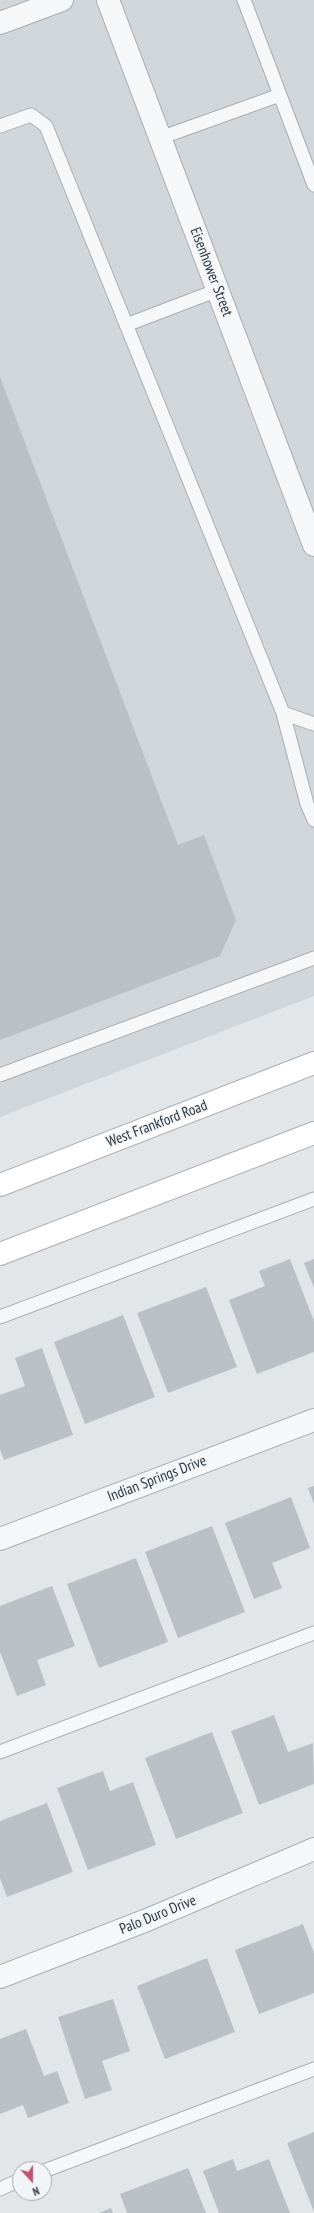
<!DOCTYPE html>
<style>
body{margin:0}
#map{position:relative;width:314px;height:2213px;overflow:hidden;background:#e3e6e9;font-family:"PT Sans Narrow",sans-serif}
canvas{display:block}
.north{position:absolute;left:12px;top:2161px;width:40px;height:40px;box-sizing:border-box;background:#f2f5f7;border:1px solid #a3a9ae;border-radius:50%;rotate:159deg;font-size:11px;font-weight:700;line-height:16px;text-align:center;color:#2d3640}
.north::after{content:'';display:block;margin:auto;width:14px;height:18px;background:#bf5773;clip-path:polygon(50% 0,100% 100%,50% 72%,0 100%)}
</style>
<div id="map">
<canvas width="314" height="2213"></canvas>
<div class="north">N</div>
</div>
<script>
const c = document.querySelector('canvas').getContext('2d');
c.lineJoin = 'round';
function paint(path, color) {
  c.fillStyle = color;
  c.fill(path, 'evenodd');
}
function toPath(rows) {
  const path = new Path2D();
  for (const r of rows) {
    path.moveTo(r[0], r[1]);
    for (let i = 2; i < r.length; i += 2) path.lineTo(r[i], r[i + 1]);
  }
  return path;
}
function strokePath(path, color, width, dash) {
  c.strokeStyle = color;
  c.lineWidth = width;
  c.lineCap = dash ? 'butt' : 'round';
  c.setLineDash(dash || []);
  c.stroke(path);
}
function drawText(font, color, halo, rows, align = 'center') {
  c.font = font + ' "PT Sans Narrow",sans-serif';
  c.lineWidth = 3;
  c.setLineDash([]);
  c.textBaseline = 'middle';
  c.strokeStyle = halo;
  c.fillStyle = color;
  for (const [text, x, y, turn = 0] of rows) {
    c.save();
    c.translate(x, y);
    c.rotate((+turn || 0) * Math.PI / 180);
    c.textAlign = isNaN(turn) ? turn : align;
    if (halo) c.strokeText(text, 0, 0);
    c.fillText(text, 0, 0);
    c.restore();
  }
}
paint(toPath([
 [0,0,314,0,314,996,0,1117]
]), '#d1d6db');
paint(toPath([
 [0,377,178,845,204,835,236,920,220,956,0,1040],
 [290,1259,314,1321,314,1352,257,1374,229,1300,265,1286,259,1271],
 [314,1259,314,1288,304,1263],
 [206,1287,237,1367,168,1393,137,1313],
 [123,1315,155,1397,85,1424,54,1342],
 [42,1348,73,1435,4,1460,0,1449,0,1395,25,1386,15,1358],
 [314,1486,314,1504,308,1488],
 [291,1497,310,1548,272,1563,282,1588,254,1599,225,1523],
 [212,1526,245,1612,178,1638,145,1552],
 [136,1558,168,1642,99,1668,67,1584],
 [52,1586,75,1646,37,1660,46,1685,17,1696,0,1652,0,1606],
 [274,1715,288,1752,313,1743,314,1784,259,1805,231,1731],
 [212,1732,243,1813,176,1839,145,1758],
 [103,1771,110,1791,133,1782,156,1845,88,1870,57,1788],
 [47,1803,73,1872,7,1897,0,1878,0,1821],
 [303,1924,314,1953,314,1993,259,2014,235,1950],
 [207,1958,235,2032,165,2059,137,1986],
 [113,1999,130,2051,102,2061,112,2090,85,2099,58,2017],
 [26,2029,44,2076,57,2071,69,2103,28,2118,23,2105,0,2114,0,2039],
 [314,2132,314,2212,287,2143],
 [233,2159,237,2171,269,2159,290,2213,219,2213,203,2171],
 [188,2168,206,2213,127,2213,120,2194],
 [111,2208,113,2213,99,2213]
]), '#bbc0c6');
const service = toPath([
 [244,0,314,185],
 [0,126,31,115,46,126,283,713,314,724],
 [160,138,280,95],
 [126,325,218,290],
 [283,713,307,804,314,820],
 [0,1075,314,958],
 [0,1317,314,1199],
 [0,1752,314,1633],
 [44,2171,314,2069],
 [0,2189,20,2180]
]);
const minor = toPath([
 [0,23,62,0],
 [0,1539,314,1420],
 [0,1977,147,1920,314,1849]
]);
const tertiary = toPath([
 [108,0,314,545]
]);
const secondary = toPath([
 [0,1185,314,1063],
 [0,1254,314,1133]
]);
strokePath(service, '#a9aeb3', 15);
strokePath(minor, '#a9aeb3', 24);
strokePath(tertiary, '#a9aeb3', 24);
strokePath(secondary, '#a9aeb3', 24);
strokePath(service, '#f5f7f8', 13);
strokePath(minor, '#f5f7f8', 22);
strokePath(tertiary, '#f5f7f8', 22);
strokePath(secondary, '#fff', 22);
drawText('15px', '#2d3640', '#f2f5f7', [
 ["Eisenhower Street",211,272,69],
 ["West Frankford Road",157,1124,-21],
 ["Indian Springs Drive",157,1479,-21],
 ["Palo Duro Drive",158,1915,-22]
]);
</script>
